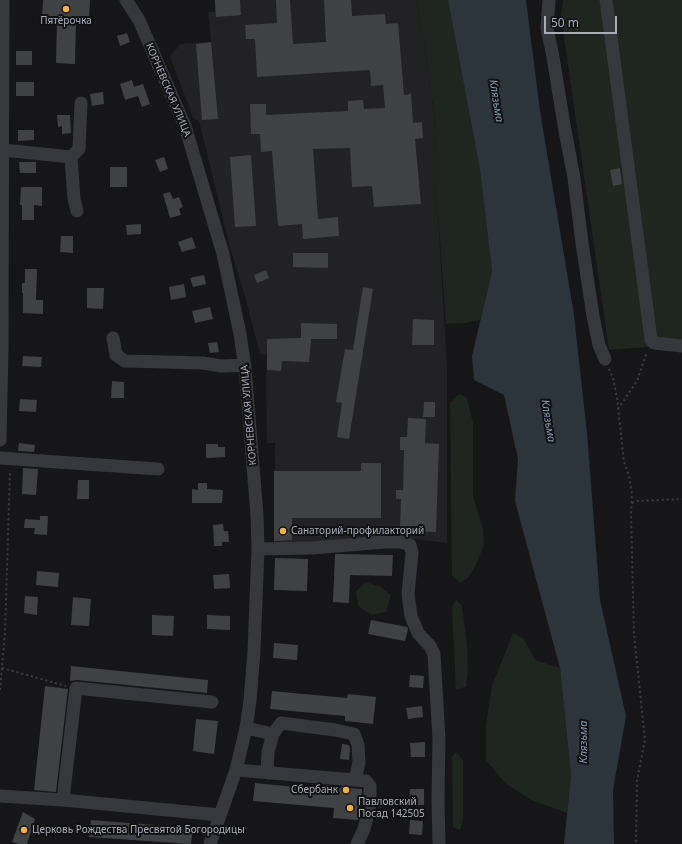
<!DOCTYPE html>
<meta charset="utf-8">
<style>
body{margin:0}
#map{position:relative;width:682px;height:844px;overflow:hidden;background:#161618;font-family:"Noto Sans",sans-serif}
canvas{display:block}
.scale{position:absolute;left:544px;top:16px;width:73px;height:18px;box-sizing:border-box;border:2px solid #a8adb8;border-top:0;padding-left:5px;font-size:12px;line-height:14px;white-space:nowrap;color:#a8adb8;-webkit-text-stroke:3px #111113;paint-order:stroke}
</style>
<div id="map">
<canvas width="682" height="844"></canvas>
<div class="scale">50 m</div>
</div>
<script>
const c = document.querySelector('canvas').getContext('2d');
c.lineJoin = 'round';
function paint(path, color) {
  c.fillStyle = color;
  c.fill(path, 'evenodd');
}
function toPath(rows) {
  const path = new Path2D();
  for (const r of rows) {
    path.moveTo(r[0], r[1]);
    for (let i = 2; i < r.length; i += 2) path.lineTo(r[i], r[i + 1]);
  }
  return path;
}
function strokePath(path, color, width, dash) {
  c.strokeStyle = color;
  c.lineWidth = width;
  c.lineCap = dash ? 'butt' : 'round';
  c.setLineDash(dash || []);
  c.stroke(path);
}
function drawText(font, color, halo, rows, align = 'center') {
  c.font = font + ' "Noto Sans",sans-serif';
  c.lineWidth = 4;
  c.setLineDash([]);
  c.textBaseline = 'middle';
  c.strokeStyle = halo;
  c.fillStyle = color;
  for (const [text, x, y, turn = 0] of rows) {
    c.save();
    c.translate(x, y);
    c.rotate((+turn || 0) * Math.PI / 180);
    c.textAlign = isNaN(turn) ? turn : align;
    if (halo) c.strokeText(text, 0, 0);
    c.fillText(text, 0, 0);
    c.restore();
  }
}
paint(toPath([
 [215,0,417,0,427,62,436,129,437,199,447,364,447,543,413,539,364,538,292,544,274,544,275,443,267,443,266,382,267,355,260,354,245,296,231,251,199,121,193,118,170,56,181,44,211,42,208,12,215,12]
]), '#222225');
paint(toPath([
 [417,0,448,0,480,170,492,271,480,320,465,323,446,324,437,199,436,129,427,62],
 [563,0,682,0,682,344,609,350,561,16],
 [459,394,467,398,473,423,473,496,483,529,484,545,476,564,468,578,460,583,452,575,450,402],
 [366,582,381,587,391,595,386,612,371,615,358,606,356,591],
 [456,600,462,606,467,644,468,670,466,687,456,689,452,607],
 [513,633,524,639,535,660,560,668,571,775,567,813,531,800,505,783,486,760,486,725,492,686],
 [456,752,463,760,463,820,460,830,453,827,452,757]
]), '#1e261f');
paint(toPath([
 [448,0,526,0,540,111,574,315,587,433,600,600,626,716,613,790,614,844,564,844,571,775,560,668,515,501,518,459,504,395,474,380,472,356,492,271,480,170]
]), '#2c353c');
paint(toPath([
 [43,0,90,0,89,20,76,19,75,64,56,63,57,19,42,17],
 [215,0,240,0,241,15,216,17],
 [276,0,290,0,293,44,326,42,324,0,351,0,352,16,385,14,386,24,398,23,404,95,411,94,413,123,422,122,423,138,415,139,421,204,374,207,372,186,352,187,350,148,313,149,318,219,338,217,339,236,303,239,302,224,278,226,272,151,261,152,260,134,251,134,250,104,266,104,266,115,348,111,348,101,363,100,364,109,385,108,383,85,371,86,370,70,257,77,255,39,246,39,245,25,277,23],
 [127,33,130,42,120,46,117,36],
 [211,42,218,119,202,120,196,44],
 [16,51,32,51,32,65,16,65],
 [132,80,134,87,143,84,150,104,142,107,138,96,125,100,120,84],
 [16,82,34,82,34,96,16,96],
 [103,92,104,104,92,106,90,94],
 [57,115,70,115,71,133,62,134,62,126,58,127],
 [18,130,34,130,34,140,18,141],
 [251,155,256,226,235,227,230,157],
 [164,157,168,169,160,172,155,160],
 [19,162,36,162,36,173,20,173],
 [110,167,127,167,127,187,110,187],
 [620,168,622,184,613,186,610,170],
 [21,187,42,187,42,206,34,205,34,220,22,220,22,205,20,205],
 [170,192,173,199,179,197,183,207,179,209,181,215,170,218,163,194],
 [141,224,141,234,127,235,126,225],
 [61,236,73,236,73,253,60,252],
 [192,237,196,248,182,252,178,242],
 [293,253,328,253,328,268,293,267],
 [25,269,37,269,36,300,43,300,43,314,23,313,23,293,22,293,22,283,25,283],
 [266,270,269,278,257,283,254,275],
 [204,275,206,284,193,287,190,278],
 [184,284,186,297,171,300,169,287],
 [363,287,373,289,349,439,337,437,342,403,336,402,345,349,353,350],
 [87,288,104,288,103,309,87,308],
 [210,307,213,319,195,323,192,311],
 [413,319,434,320,434,345,412,345],
 [301,323,337,324,337,339,311,339,309,362,282,361,281,371,267,370,267,339,301,338],
 [217,342,219,352,210,353,208,343],
 [23,356,42,357,41,367,22,366],
 [112,381,124,382,124,398,111,398],
 [20,399,37,400,36,412,19,411],
 [424,402,435,402,435,417,423,417],
 [408,418,426,419,425,443,439,444,436,532,400,531,401,499,396,499,396,490,403,490,404,450,400,450,400,437,407,437],
 [19,443,35,445,34,452,18,451],
 [206,444,218,444,218,447,225,447,225,457,206,458],
 [361,463,381,463,381,518,292,518,292,540,274,541,274,471,361,471],
 [23,468,38,469,36,495,22,494],
 [78,480,89,480,89,499,77,499],
 [198,483,207,483,207,489,223,490,222,503,192,503,192,489,198,490],
 [40,516,48,516,47,535,34,534,35,528,24,528,25,519,40,520],
 [223,524,224,531,228,531,229,542,222,542,222,546,214,546,213,525],
 [335,554,393,555,392,576,350,575,349,603,333,602],
 [275,558,308,559,307,591,274,590],
 [37,571,59,573,58,587,36,585],
 [229,574,230,588,214,589,213,575],
 [25,596,38,597,37,615,24,613],
 [73,597,91,599,89,626,71,625],
 [152,615,174,616,173,636,152,635],
 [207,615,230,616,230,630,207,629],
 [371,620,407,627,408,629,405,641,368,634],
 [274,643,298,645,297,660,273,658],
 [71,666,208,680,207,693,77,680,70,681],
 [410,675,424,676,423,688,409,687],
 [45,686,68,689,56,792,34,790],
 [272,691,347,698,348,694,376,697,373,724,345,721,345,716,270,709],
 [422,706,423,717,408,719,406,708],
 [196,719,218,721,214,754,193,751],
 [425,742,425,757,411,757,410,743],
 [342,744,349,745,350,749,349,760,340,759],
 [255,783,336,791,336,787,362,789,362,803,360,804,358,820,333,818,334,808,253,801],
 [410,789,424,789,424,805,409,805],
 [23,812,35,819,27,844,19,844,12,842],
 [91,820,193,828,191,844,89,837],
 [410,820,423,821,422,835,409,834]
]), '#404145');
strokePath(toPath([
 [609,369,613,378,617,398,624,462,629,476,632,494,631,514,634,634,645,740,637,780,636,844],
 [618,409,637,381,647,352],
 [632,503,638,501,682,499],
 [2,668,66,686],
 [0,690,5,633,10,470]
]), '#3d3f44', 2, [2, 3]);
strokePath(toPath([
 [126,0,139,20,185,126,223,254,240,334,245,368,257,515,258,549,254,651,250,701,246,728,236,770,210,844],
 [549,0,547,28,553,57,564,125,574,178,582,243,593,316,599,345,605,359],
 [606,0,651,339,654,343,682,346],
 [3,150,71,157,74,199,77,211],
 [71,157,79,149,81,103],
 [113,338,116,355,125,361,203,363,221,366,245,365],
 [0,440,2,349,3,0],
 [0,458,158,469],
 [258,549,312,548,385,542,401,542,410,545,412,553,408,594,411,616,418,633,430,646,434,654,439,739,438,799,439,844],
 [246,728,273,734],
 [236,770,366,781,370,786,370,804,364,829,357,844],
 [267,773,268,752,273,734,281,723,335,730,354,734,358,745,359,762,355,780],
 [0,796,63,800,76,688,212,702],
 [63,800,220,815]
]), '#37383d', 13);
for (const [x, y, r, color] of [
 [66,9,4,"#f2b134"],
 [283,531,4,"#f2b134"],
 [346,790,4,"#f2b134"],
 [350,808,4,"#f2b134"],
 [24,830,4,"#f2b134"]
]) {
  const dot = new Path2D();
  dot.arc(x, y, r, 0, 2 * Math.PI);
  c.fillStyle = color;
  c.fill(dot);
  strokePath(dot, '#111113', 1.5);
}
drawText('10px', '#a8adb8', '#111113', [
 ["Пятёрочка",66,21,"center"],
 ["Санаторий-профилакторий",291,531],
 ["Сбербанк",338,790,"right"],
 ["Павловский",358,802],
 ["Посад 142505",358,814],
 ["Церковь Рождества Пресвятой Богородицы",32,830]
], 'left');
drawText('10px', '#a8adb8', '#111113', [
 ["КОРНЕВСКАЯ УЛИЦА",168,90,67],
 ["КОРНЕВСКАЯ УЛИЦА",249,415,-95]
]);
drawText('italic 11px', '#7f9bb3', '#111113', [
 ["Клязьма",496,101,81],
 ["Клязьма",548,421,81],
 ["Клязьма",584,742,-90]
]);
</script>
